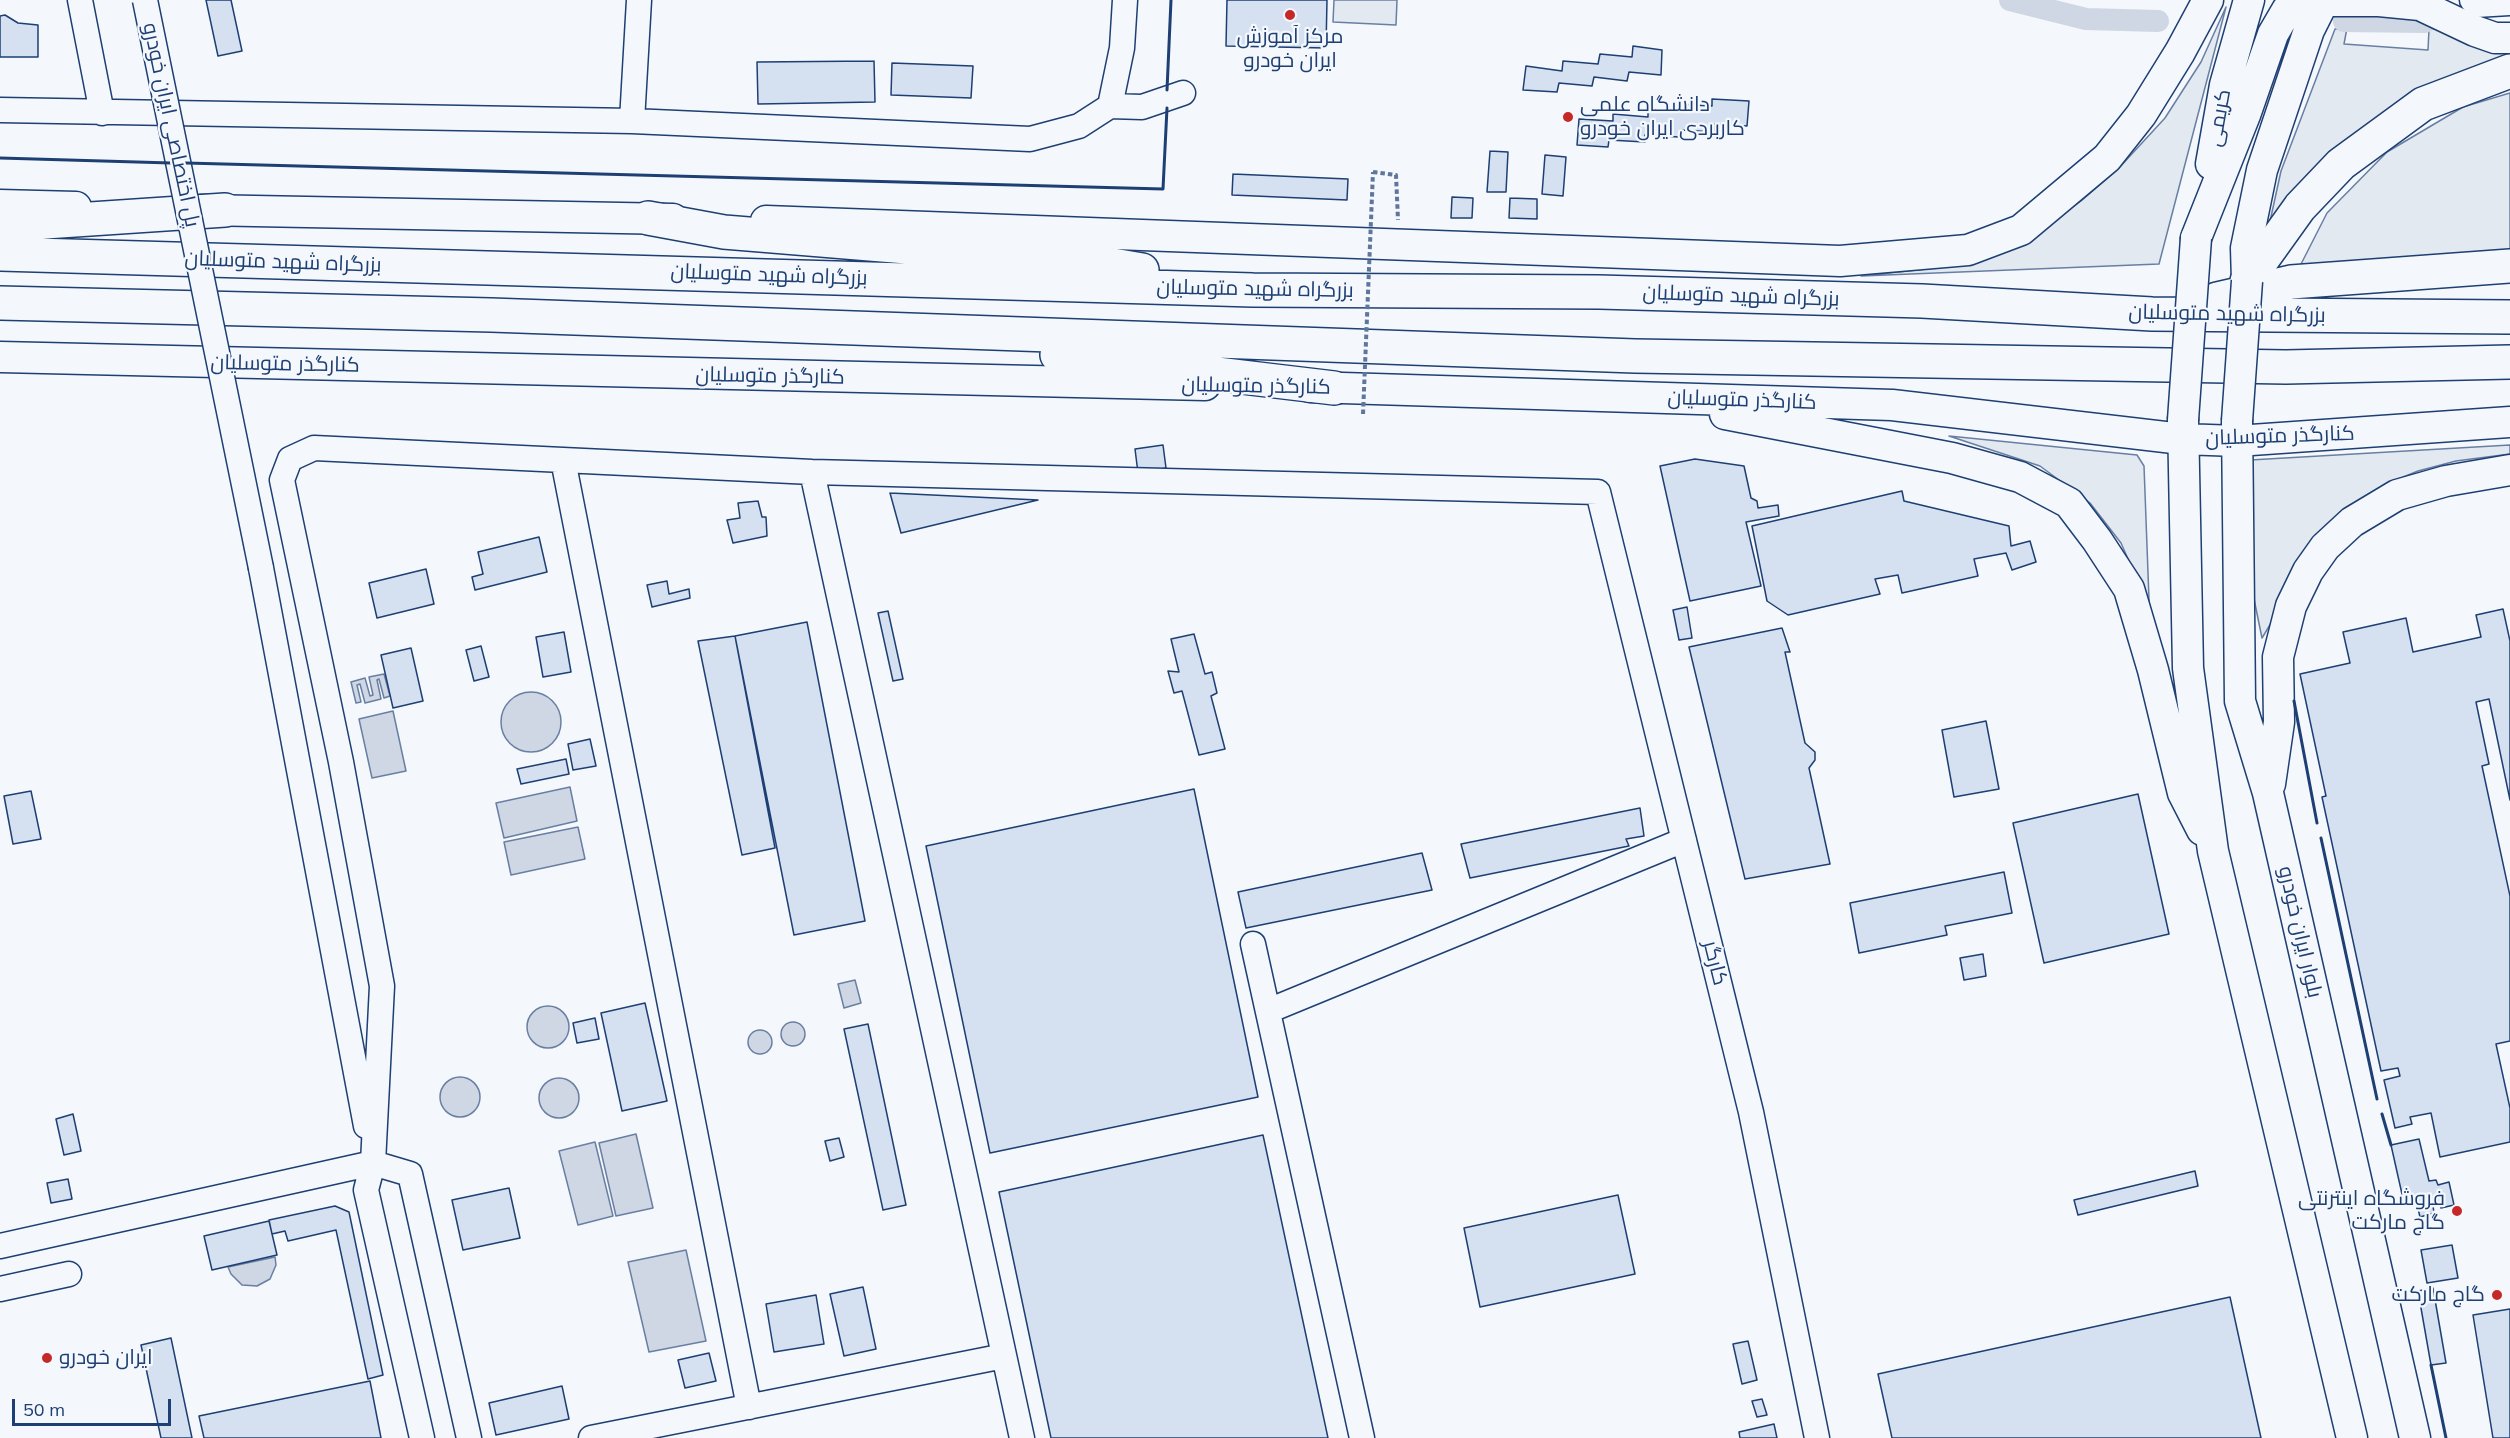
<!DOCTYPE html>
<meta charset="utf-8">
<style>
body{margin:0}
#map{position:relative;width:2510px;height:1438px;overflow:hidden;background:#f4f7fb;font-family:Mulish,sans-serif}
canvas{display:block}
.scale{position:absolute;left:12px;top:1399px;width:159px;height:27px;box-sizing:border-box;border:3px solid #1d3f73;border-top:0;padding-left:8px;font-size:18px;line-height:21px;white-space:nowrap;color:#1d3f73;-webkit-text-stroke:4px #f4f7fb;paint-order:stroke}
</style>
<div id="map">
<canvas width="2510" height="1438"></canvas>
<div class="scale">50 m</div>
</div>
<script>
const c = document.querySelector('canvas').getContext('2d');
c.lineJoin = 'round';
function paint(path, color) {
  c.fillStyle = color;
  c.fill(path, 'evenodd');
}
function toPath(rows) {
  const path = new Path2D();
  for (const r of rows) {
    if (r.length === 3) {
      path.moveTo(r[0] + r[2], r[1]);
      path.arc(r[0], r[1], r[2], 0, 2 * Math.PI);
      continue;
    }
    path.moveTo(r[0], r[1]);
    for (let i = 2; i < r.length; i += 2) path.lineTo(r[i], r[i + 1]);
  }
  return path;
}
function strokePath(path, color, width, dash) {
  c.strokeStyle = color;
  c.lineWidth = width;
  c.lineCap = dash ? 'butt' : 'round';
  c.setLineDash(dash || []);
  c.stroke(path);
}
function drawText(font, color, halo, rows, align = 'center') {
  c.font = font + ' Mulish,Cairo,sans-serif';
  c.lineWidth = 4.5;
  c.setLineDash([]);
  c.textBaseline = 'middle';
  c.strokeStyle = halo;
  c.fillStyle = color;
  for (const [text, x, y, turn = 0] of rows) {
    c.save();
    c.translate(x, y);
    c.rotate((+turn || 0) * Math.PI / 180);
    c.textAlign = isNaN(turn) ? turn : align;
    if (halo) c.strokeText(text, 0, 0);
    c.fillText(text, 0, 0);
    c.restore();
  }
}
const green = toPath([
 [1334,0,1397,0,1396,25,1333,22,1334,0],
 [2226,7,2159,264,1861,276,1954,266,2016,247,2081,201,2118,169,2165,118,2201,62,2226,7],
 [2347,28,2344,44,2428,50,2429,29,2456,28,2510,48,2510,62,2267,235,2281,171,2335,29,2347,28],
 [2510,93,2510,251,2298,270,2327,213,2387,152,2463,107,2510,93],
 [1949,436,2137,455,2144,466,2150,626,2139,584,2121,543,2090,503,2040,466,1949,436],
 [2510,445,2510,454,2456,461,2418,471,2391,482,2282,605,2262,638,2253,594,2250,460,2510,445]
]);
paint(green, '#e3e9f0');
strokePath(green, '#687fa3', 1.5);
const water = toPath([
 [384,674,390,696,384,698,379,679,377,680,381,699,365,703,360,684,357,685,361,702,356,703,351,682,365,678,370,696,373,695,369,677,384,674],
 [531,722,30],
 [393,711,406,771,372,778,359,719,393,711],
 [570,787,577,821,504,838,496,803,570,787],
 [578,827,585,859,511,875,504,842,578,827],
 [855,980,861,1003,844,1008,838,984,855,980],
 [548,1027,21],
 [793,1034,12],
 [760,1042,12],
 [460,1097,20],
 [559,1098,20],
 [636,1134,653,1208,616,1216,599,1143,636,1134],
 [595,1142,613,1216,578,1225,559,1151,595,1142],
 [686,1250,706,1341,649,1352,628,1262,686,1250],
 [275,1257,276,1265,270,1279,257,1286,242,1285,231,1274,228,1267,275,1257]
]);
paint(water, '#cfd7e4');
strokePath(water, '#687fa3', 1.5);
strokePath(toPath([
 [2010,0,2086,19,2158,21],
 [2344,21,2425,22]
]), '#cfd7e4', 22);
const building = toPath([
 [206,0,231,0,242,51,218,56,206,0],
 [1227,0,1327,0,1326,48,1226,46,1227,0],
 [5,15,18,23,38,25,38,57,0,57,0,16,5,15],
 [1633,46,1662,50,1661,75,1629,72,1627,81,1594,77,1592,86,1559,83,1557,92,1523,90,1526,66,1562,71,1563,61,1598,64,1600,54,1632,57,1633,46],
 [874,61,875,102,758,104,757,62,874,61],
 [892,63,973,66,971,98,891,95,892,63],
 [1712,99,1749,101,1747,126,1714,124,1714,132,1680,130,1679,137,1645,135,1645,142,1609,140,1608,147,1577,145,1579,119,1613,121,1613,114,1648,117,1648,108,1677,110,1678,104,1712,106,1712,99],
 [1490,151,1508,152,1506,192,1487,192,1490,151],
 [1545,155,1566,157,1563,196,1542,194,1545,155],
 [1233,174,1348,179,1347,200,1232,195,1233,174],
 [1452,197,1473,198,1472,218,1451,218,1452,197],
 [1510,198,1537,199,1537,219,1509,218,1510,198],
 [1163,445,1166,468,1138,473,1135,449,1163,445],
 [1695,459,1744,466,1751,498,1757,501,1758,508,1778,505,1779,516,1746,522,1761,586,1690,601,1660,466,1695,459],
 [1902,491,1904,501,2009,526,2011,546,2030,541,2036,562,2012,570,2006,553,1974,559,1978,576,1902,593,1898,575,1875,579,1880,594,1788,615,1767,601,1752,526,1902,491],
 [890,493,1038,500,901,533,890,493],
 [758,501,762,517,766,517,767,536,733,543,727,520,740,518,738,503,758,501],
 [539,537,547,572,475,590,472,577,483,574,478,552,539,537],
 [426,569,434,604,377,618,369,583,426,569],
 [667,581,669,594,689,589,690,598,652,607,647,585,667,581],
 [1687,607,1692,638,1679,640,1673,610,1687,607],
 [2503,609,2510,641,2510,800,2489,699,2476,702,2489,764,2482,766,2510,896,2510,1041,2496,1044,2510,1108,2510,1142,2440,1157,2431,1113,2410,1117,2412,1124,2395,1128,2384,1080,2400,1076,2398,1068,2381,1071,2322,797,2326,796,2300,674,2350,663,2343,632,2406,618,2413,652,2481,637,2476,615,2503,609],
 [888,611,903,679,893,681,878,613,888,611],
 [807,622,865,921,794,935,735,636,807,622],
 [1782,628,1790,652,1785,652,1805,743,1815,752,1815,760,1809,768,1830,864,1745,879,1689,647,1782,628],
 [564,632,571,672,543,677,536,637,564,632],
 [1194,634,1205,674,1212,672,1217,693,1211,696,1225,749,1199,755,1182,691,1174,693,1168,671,1179,672,1171,639,1194,634],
 [735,636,775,848,742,855,698,641,735,636],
 [481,646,489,677,474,681,466,650,481,646],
 [411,648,423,701,393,708,381,655,411,648],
 [1986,721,1999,789,1954,797,1942,730,1986,721],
 [590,739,596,766,573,770,568,744,590,739],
 [566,759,569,774,521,784,517,769,566,759],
 [1194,789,1258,1097,990,1153,926,846,1194,789],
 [31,791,41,839,13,844,4,796,31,791],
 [2138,794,2169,934,2044,963,2013,823,2138,794],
 [1640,808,1644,836,1626,839,1629,846,1470,878,1461,844,1640,808],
 [1422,853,1432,890,1246,928,1238,892,1422,853],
 [2004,872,2012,913,1945,926,1947,935,1859,953,1850,903,2004,872],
 [1983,954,1986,976,1964,980,1960,958,1983,954],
 [645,1003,667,1101,622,1111,601,1013,645,1003],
 [595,1018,599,1039,577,1043,573,1023,595,1018],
 [868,1024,906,1205,883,1210,844,1029,868,1024],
 [73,1114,81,1151,64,1155,56,1119,73,1114],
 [1263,1135,1328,1438,1051,1438,999,1192,1263,1135],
 [839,1138,844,1157,830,1161,825,1141,839,1138],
 [2419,1139,2429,1181,2436,1180,2438,1185,2449,1182,2454,1205,2441,1208,2440,1204,2433,1206,2434,1213,2420,1217,2416,1200,2404,1203,2391,1145,2419,1139],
 [2195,1171,2198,1186,2078,1215,2074,1200,2195,1171],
 [68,1179,72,1199,51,1203,47,1183,68,1179],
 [509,1188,520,1238,463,1250,452,1200,509,1188],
 [1618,1195,1635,1274,1480,1307,1464,1228,1618,1195],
 [335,1206,349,1212,383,1375,368,1379,336,1230,288,1241,285,1231,272,1234,269,1220,335,1206],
 [269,1221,277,1255,212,1270,204,1236,269,1221],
 [2452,1245,2458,1278,2427,1283,2421,1250,2452,1245],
 [863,1287,876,1349,844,1356,830,1294,863,1287],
 [2433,1288,2446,1363,2431,1365,2418,1291,2433,1288],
 [816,1295,824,1344,774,1352,766,1304,816,1295],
 [2230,1297,2261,1438,1892,1438,1878,1374,2230,1297],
 [2510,1309,2510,1438,2493,1438,2473,1315,2510,1309],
 [171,1338,192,1438,161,1438,141,1345,171,1338],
 [1748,1341,1757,1380,1742,1384,1733,1344,1748,1341],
 [709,1353,716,1381,685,1388,678,1360,709,1353],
 [370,1381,381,1438,204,1438,199,1416,370,1381],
 [562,1386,569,1419,496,1435,489,1403,562,1386],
 [1762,1399,1767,1415,1757,1417,1752,1401,1762,1399],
 [1774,1424,1777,1438,1740,1438,1739,1432,1774,1424]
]);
paint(building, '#d5e0f0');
strokePath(building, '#1d3f73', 1.5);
const minor = toPath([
 [80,0,102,113],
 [2472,0,2476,5,2510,3],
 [1110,106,1142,107,1183,93],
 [0,110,632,121,1030,139,1079,126,1110,106,1122,48,1125,0],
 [632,121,639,0],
 [563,460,749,1407],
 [812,472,1022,1438],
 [261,568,366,1126],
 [1253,944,1362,1438],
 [1268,1011,1684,840],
 [0,1246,373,1163,410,1174,469,1438],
 [0,1289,69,1274],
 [422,1438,366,1190,373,1163,382,986,341,762,282,480,290,459,314,448,812,472,1598,492,1751,1112,1817,1438],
 [591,1438,1004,1356]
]);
const major = toPath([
 [2211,164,2225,85,2249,0],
 [0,205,76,207],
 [202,210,673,219],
 [766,221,1840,261,1968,250,2021,230,2107,158,2141,115,2180,52,2208,0],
 [2196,238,2245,115,2273,34,2287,10,2298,1,2379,1,2420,5,2475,31,2495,38,2510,38],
 [2247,281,2246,248,2262,170,2309,30,2324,0],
 [0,357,1205,385],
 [1310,387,1892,405,2182,439,2237,441,2510,422],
 [1725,414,1952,458,2020,477,2069,503,2097,540,2129,589,2153,670,2183,793,2202,830],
 [2183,420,2188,668,2213,851,2352,1438],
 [2237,421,2240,701,2268,793,2415,1438],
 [2270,784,2279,722,2278,657,2291,606,2308,571,2325,547,2352,522,2397,495,2446,481,2510,470]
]);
const highway = toPath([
 [648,218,724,232,1101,263,1142,270],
 [0,225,225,210],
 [0,254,1253,290,1599,292,1922,301,2152,314,2510,317],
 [2247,281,2300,207,2341,164,2423,104,2510,71],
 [2217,299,2291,282,2510,266],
 [0,303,491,315,1635,356,2286,367,2510,362],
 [1057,355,1334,388]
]);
strokePath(minor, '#1d3f73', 27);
strokePath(major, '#1d3f73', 33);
strokePath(highway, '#1d3f73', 36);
strokePath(toPath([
 [1373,172,1396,175,1398,220]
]), '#5e769c', 4, [4.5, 3]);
strokePath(minor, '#f4f7fb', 24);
strokePath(major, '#f4f7fb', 30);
strokePath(highway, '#f4f7fb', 33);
const minorBridge = toPath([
 [145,0,261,568]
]);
const majorBridge = toPath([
 [2183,420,2196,238],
 [2237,421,2247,281]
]);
strokePath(minorBridge, '#1d3f73', 27, []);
strokePath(majorBridge, '#1d3f73', 33, []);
strokePath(toPath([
 [1363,414,1373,172]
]), '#5e769c', 4, [4.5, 3]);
strokePath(minorBridge, '#f4f7fb', 24);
strokePath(majorBridge, '#f4f7fb', 30);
strokePath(toPath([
 [1167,90,1171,0],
 [0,158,171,163],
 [186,163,1163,189,1167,108],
 [2294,701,2317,823],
 [2321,838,2377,1099],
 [2382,1114,2391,1145],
 [2431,1365,2446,1438]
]), '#1d3f73', 3);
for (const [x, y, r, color] of [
 [1290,15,6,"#c62828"],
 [1568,117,6,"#c62828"],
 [2457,1211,6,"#c62828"],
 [2497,1295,6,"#c62828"],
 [47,1358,6,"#c62828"]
]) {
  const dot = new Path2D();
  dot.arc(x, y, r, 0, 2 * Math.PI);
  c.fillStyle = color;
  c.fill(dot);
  strokePath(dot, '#f4f7fb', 2);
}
drawText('21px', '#1d3f73', '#f4f7fb', [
 ["مرکز آموزش",1290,37,"center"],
 ["ایران خودرو",1290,61,"center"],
 ["دانشگاه علمی",1580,105],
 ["کاربردی ایران خودرو",1580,129],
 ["فروشگاه اینترنتی",2445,1199,"right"],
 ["گاج مارکت",2445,1223,"right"],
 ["گاج مارکت",2485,1295,"right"],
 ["ایران خودرو",59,1358]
], 'left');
drawText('21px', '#1d3f73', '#f4f7fb', [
 ["کریمی",2219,118,-80],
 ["پل اختصاصی ایران خودرو",171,125,78],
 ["بزرگراه شهید متوسلیان",283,262,2],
 ["بزرگراه شهید متوسلیان",769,275,2],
 ["بزرگراه شهید متوسلیان",1255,289,1],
 ["بزرگراه شهید متوسلیان",1741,296,2],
 ["بزرگراه شهید متوسلیان",2227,314,1],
 ["کنارگذر متوسلیان",285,364,1],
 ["کنارگذر متوسلیان",770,376,1],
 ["کنارگذر متوسلیان",1256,386,1],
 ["کنارگذر متوسلیان",1742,400,2],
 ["کنارگذر متوسلیان",2280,436,-2],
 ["بلوار ایران خودرو",2300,932,77],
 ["کارگر",1715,963,76]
]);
</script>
